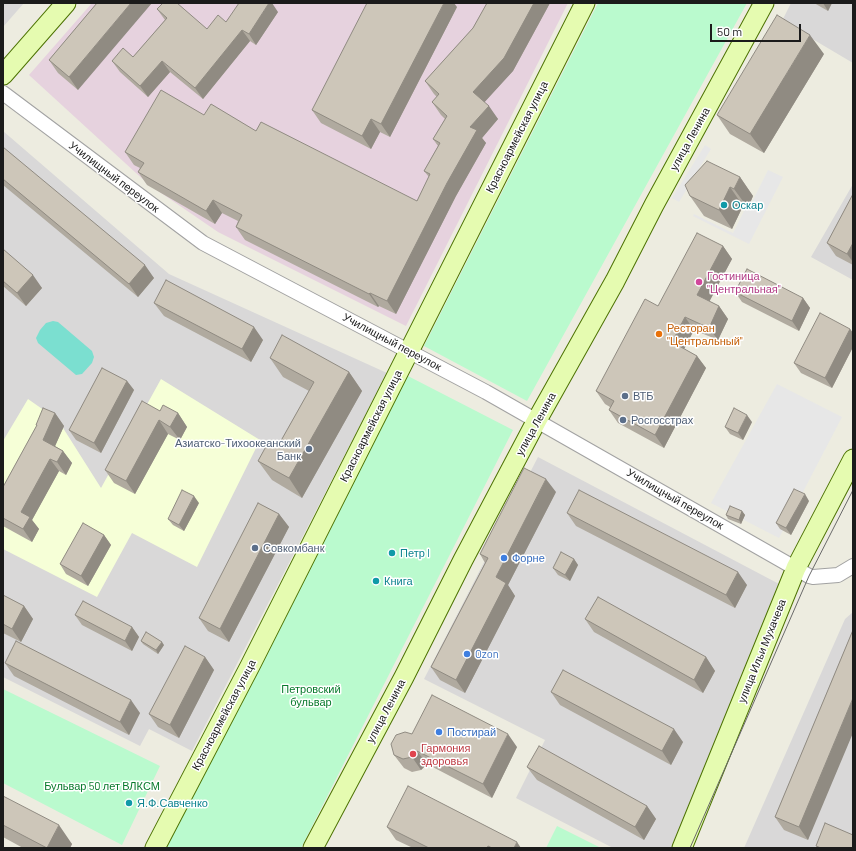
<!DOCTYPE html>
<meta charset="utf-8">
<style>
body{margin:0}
#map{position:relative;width:856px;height:851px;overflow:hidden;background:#edece0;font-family:Barlow,sans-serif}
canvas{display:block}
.frame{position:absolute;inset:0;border:4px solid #1b1b1b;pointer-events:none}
.scale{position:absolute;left:710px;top:24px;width:91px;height:18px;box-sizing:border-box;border:2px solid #1b1b1b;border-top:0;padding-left:5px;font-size:12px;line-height:14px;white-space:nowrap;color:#1b1b1b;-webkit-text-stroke:3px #fff;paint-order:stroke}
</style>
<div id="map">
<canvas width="856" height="851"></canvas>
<div class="frame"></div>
<div class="scale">50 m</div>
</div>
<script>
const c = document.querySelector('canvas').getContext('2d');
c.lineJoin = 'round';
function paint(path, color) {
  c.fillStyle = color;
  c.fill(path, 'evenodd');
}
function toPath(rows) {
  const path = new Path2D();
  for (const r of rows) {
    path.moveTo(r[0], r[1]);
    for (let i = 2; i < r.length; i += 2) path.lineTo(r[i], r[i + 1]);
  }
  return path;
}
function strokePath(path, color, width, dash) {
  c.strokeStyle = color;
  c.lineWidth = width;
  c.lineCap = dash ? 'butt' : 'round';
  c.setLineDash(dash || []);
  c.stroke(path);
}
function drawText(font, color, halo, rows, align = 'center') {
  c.font = font + ' Barlow,sans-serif';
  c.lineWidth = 3;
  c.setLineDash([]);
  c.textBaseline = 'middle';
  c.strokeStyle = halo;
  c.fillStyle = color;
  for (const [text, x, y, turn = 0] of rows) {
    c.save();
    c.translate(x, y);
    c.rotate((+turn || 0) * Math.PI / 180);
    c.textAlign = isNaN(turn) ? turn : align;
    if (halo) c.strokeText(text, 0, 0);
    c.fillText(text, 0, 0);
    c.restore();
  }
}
paint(toPath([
 [3,3,24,3,3,27],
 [791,3,853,3,853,63,782,21],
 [3,131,169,274,387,373,192,751,149,729,140,746,3,677],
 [853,184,853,280,811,257],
 [538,457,781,585,675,848,613,848,516,798,545,740,424,679],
 [853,612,853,848,744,848,845,619]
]), '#d9d8d8');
paint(toPath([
 [92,3,568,3,406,326,218,232,148,184,29,75]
]), '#e6d2de');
paint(toPath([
 [161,379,260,440,197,567,132,533,97,597,3,549,3,441,28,399,58,420,101,488]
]), '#f6ffd7');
paint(toPath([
 [598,3,747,3,527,401,424,346],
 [406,375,513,430,301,848,166,848],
 [3,689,160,766,122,845,3,783],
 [557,826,601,848,546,848]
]), '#baface');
paint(toPath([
 [53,321,58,322,92,351,94,357,92,363,82,374,76,375,38,343,36,338,40,330,46,323]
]), '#7bdfd0');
paint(toPath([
 [705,145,711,149,679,202,672,198],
 [768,170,783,177,749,244,693,216,694,214,733,233,745,209,748,210],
 [777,384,842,417,779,538,711,503]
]), '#e7e7e7');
const street = toPath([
 [3,93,203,243,486,392,809,576,813,577,838,575,853,566]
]);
const secondary = toPath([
 [3,75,66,3],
 [155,848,250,666,585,3],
 [313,848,404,677,463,560,537,420,615,281,654,205,764,3],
 [682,848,796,568,853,459]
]);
strokePath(street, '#a2a2a2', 16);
strokePath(secondary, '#4c7202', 21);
strokePath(street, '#fff', 14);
strokePath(secondary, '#e5fbb0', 19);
strokePath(toPath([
 [690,848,809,576,853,490]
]), '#696969', 1);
paint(toPath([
 [97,3,78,90,58,73,49,60],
 [487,3,550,3,513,71,484,102,498,119,482,138,486,143,456,196,396,314,379,306,378,307,245,240,236,227,238,221,222,213,215,224,147,185,138,172,140,168,134,165,125,152,204,115,256,131,417,201,429,177,424,171,438,146,433,139,445,119,441,115,432,102,437,97,434,94,425,81,473,28],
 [814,3,832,3,828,11],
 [457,7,390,137,380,132,371,149,321,123,312,110],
 [157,9,207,29,226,22,278,12,256,45,250,41,203,99,170,72,148,97,120,72,112,61,133,57,165,20],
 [824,54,764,153,730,134,717,115],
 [3,147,154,278,138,297,3,185],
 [740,177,753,196,748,208,743,206,732,229,704,216,690,196],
 [853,194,853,265,836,256,827,243],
 [723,246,732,259,709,301,719,306,728,319,718,340,694,330,684,349,697,356,706,368,664,448,618,423,609,410,610,407,605,404,596,391,658,306],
 [3,249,42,288,26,306,3,286],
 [735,292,803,298,810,308,799,331,742,302],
 [154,303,263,340,251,362,164,316],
 [850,329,853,333,853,347,832,388,801,373,794,363],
 [270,358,349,372,362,391,302,498,272,480,258,461,278,446,309,391,283,377],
 [127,381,134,390,101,453,76,440,69,430],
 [160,411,178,413,187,427,180,440,168,434,135,494,114,483,105,470],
 [55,413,64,426,55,446,63,451,72,463,66,475,59,471,32,520,39,529,32,542,3,526,3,487,37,426,36,425],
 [752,422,743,440,730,434,725,427],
 [556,492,508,585,515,596,465,693,440,680,431,667,485,563,480,554],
 [809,501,791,535,780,529,776,523],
 [199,503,184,531,173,525,168,519],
 [742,511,745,515,741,524,728,519,726,515],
 [567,513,747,585,735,608,576,526],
 [279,514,289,527,229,642,208,631,199,618],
 [104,535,111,545,88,586,66,574,60,564],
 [574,559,578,565,570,581,558,575,553,568],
 [3,595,24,606,33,619,21,642,3,633],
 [75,615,132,627,139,637,132,651,82,625],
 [585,619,706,657,715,671,703,693,594,632],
 [853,630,808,840,784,830,775,817],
 [141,641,164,645,158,654,143,644],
 [205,657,214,670,179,738,158,727,149,714],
 [5,663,140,713,129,735,14,676],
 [551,692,683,742,671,765,560,705],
 [412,734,517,747,492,798,427,764,421,770,412,772,404,768,394,755],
 [527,767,647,806,656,819,644,840,537,780],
 [3,796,72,844,70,848,23,848,3,837],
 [387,827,521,848,413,848,396,840]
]), '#b0aa9f');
paint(toPath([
 [131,3,152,3,78,90,69,77],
 [269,3,272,3,278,12,256,45,249,34],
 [444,3,454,3,457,7,390,137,381,124],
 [534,3,550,3,513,71,482,105,473,92],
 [823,3,832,3,828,11],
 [242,30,250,41,203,99,195,88],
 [810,35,824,54,764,153,750,134],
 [162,61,170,72,148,97,140,86],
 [489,106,498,119,482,138,486,143,456,196,396,314,387,301,470,127],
 [371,119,380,132,371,149,362,136],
 [740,177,753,196,748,208,734,189],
 [730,187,743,206,732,229,719,210],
 [213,200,222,213,215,224,206,211],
 [853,243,853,262,847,254],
 [723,246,732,259,706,308,697,295],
 [145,265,154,278,138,297,129,284],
 [33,275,42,288,26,306,17,293],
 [370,293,379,306,378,307,369,294],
 [803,298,810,308,799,331,792,321],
 [719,306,728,319,718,340,709,328],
 [685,317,694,330,681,355,672,342],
 [254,327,263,340,251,362,242,349],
 [850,329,853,333,853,347,832,388,825,378],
 [697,356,706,368,664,448,655,435],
 [349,372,362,391,302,498,289,478],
 [127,381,134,390,101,453,94,443],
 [55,413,64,426,52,453,43,440],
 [178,413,187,427,180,440,170,427],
 [747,415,752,422,743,440,738,433],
 [159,420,168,434,135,494,126,481],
 [63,451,72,463,66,475,57,462],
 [50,459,59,471,32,520,39,529,32,542,23,529,21,512],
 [546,479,556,492,508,585,515,596,465,693,456,680,496,577],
 [805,494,809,501,791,535,786,528],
 [194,496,199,503,184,531,179,525],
 [742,511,745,515,741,524,739,520],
 [279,514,289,527,229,642,220,629],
 [104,535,111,545,88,586,81,576],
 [574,559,578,565,570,581,565,575],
 [738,572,747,585,735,608,726,595],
 [24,606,33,619,21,642,12,629],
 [132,627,139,637,132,651,125,641],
 [162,642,164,645,158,654,156,650],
 [205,657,214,670,179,738,170,725],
 [706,657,715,671,703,693,694,680],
 [853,698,853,733,808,840,799,827],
 [131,700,140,713,129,735,120,722],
 [674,729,683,742,671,765,662,751],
 [508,734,517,747,492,798,483,784],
 [417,751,427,764,421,770,412,757],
 [647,806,656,819,644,840,635,827],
 [59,825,72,844,70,848,47,848],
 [517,842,521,848,514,848]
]), '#908b82');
const building = toPath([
 [97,3,131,3,69,77,49,60,97,3],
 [163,3,177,3,207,29,218,15,226,22,239,3,269,3,249,34,242,30,195,88,162,61,140,86,112,61,123,48,133,57,167,18,157,9,163,3],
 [367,3,444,3,381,124,371,119,362,136,312,110,367,3],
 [487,3,534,3,504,58,473,92,489,106,470,127,477,130,447,183,387,301,370,293,369,294,236,227,242,215,213,200,206,211,138,172,144,163,125,152,161,90,204,115,211,104,256,131,261,122,417,201,430,174,424,171,440,143,433,139,447,116,432,102,439,94,425,81,473,28,487,3],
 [777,15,810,35,750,134,717,115,777,15],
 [3,147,145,265,129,284,3,179,3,147],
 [707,161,740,177,734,189,730,187,719,210,690,196,685,185,707,161],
 [853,194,853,243,847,254,827,243,853,194],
 [697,233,723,246,697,295,719,306,709,328,685,317,672,342,697,356,655,435,609,410,614,401,596,391,645,299,658,306,697,233],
 [3,249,33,275,17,293,3,281,3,249],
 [747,269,803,298,792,321,735,292,747,269],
 [166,280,254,327,242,349,154,303,166,280],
 [820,313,850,329,825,378,794,363,820,313],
 [282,335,349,372,289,478,258,461,269,441,278,446,314,382,270,358,282,335],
 [102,368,127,381,94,443,69,430,102,368],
 [142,401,160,411,163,405,178,413,170,427,159,420,126,481,105,470,142,401],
 [43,408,55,413,43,440,63,451,57,462,50,459,21,512,30,517,23,529,3,518,3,487,37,425,36,425,43,408],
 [734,408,747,415,738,433,725,427,734,408],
 [524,468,546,479,496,577,506,583,456,680,431,667,488,558,480,554,524,468],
 [794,489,805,494,786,528,776,523,794,489],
 [182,490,194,496,179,525,168,519,182,490],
 [579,490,738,572,726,595,567,513,579,490],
 [258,503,279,514,220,629,199,618,258,503],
 [730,506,742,511,739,520,726,515,730,506],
 [83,523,104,535,81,576,60,564,83,523],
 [561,552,574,559,565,575,553,568,561,552],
 [3,595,24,606,12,629,3,624,3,595],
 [598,597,706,657,694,680,585,619,598,597],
 [83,601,132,627,125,641,75,615,83,601],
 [853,630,853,698,799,827,775,817,853,630],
 [146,632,162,642,156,650,141,641,146,632],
 [16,641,131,700,120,722,5,663,16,641],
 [185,646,205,657,170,725,149,714,185,646],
 [563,670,674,729,662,751,551,692,563,670],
 [432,695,508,734,483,784,417,751,412,757,403,759,394,755,391,744,396,735,405,732,412,734,432,695],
 [539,746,647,806,635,827,527,767,539,746],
 [408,786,517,842,514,848,492,848,488,846,487,848,429,848,387,827,408,786],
 [3,796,59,825,47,848,3,825,3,796],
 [825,823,853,835,853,848,821,848,816,846,825,823]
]);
paint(building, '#cdc6b9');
strokePath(building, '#908b82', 1);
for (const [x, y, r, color] of [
 [724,205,4,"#0f9aa8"],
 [699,282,4,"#d1479c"],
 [659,334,4,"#e8710a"],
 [625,396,4,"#5c6f8a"],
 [623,420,4,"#5c6f8a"],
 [309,449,4,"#5c6f8a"],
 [255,548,4,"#5c6f8a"],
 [392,553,4,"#0f9aa8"],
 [504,558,4,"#3f7fe0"],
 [376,581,4,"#0f9aa8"],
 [467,654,4,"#3f7fe0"],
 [439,732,4,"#3f7fe0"],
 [413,754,4,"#e0444e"],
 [129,803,4,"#0f9aa8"]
]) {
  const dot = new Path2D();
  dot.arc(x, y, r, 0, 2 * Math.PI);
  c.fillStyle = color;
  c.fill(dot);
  strokePath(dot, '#fff', 1.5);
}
drawText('11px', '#1b1b1b', '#fff', [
 ["Красноармейская улица",517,137,-63],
 ["улица Ленина",690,139,-61],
 ["Училищный переулок",114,177,37],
 ["Училищный переулок",392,342,28],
 ["улица Ленина",536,424,-61],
 ["Красноармейская улица",371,426,-63],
 ["Училищный переулок",675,499,30],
 ["улица Ильи Мухачева",762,651,-68],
 ["улица Ленина",386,711,-62],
 ["Красноармейская улица",224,715,-62]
]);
drawText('11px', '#0d838f', '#fff', [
 ["Оскар",732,205],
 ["Петр I",400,553],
 ["Книга",384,581],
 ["Я.Ф.Савченко",137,803]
], 'left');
drawText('11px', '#b23c85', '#fff', [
 ["Гостиница",707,276],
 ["\"Центральная\"",707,289]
], 'left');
drawText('11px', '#c56008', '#fff', [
 ["Ресторан",667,328],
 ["\"Центральный\"",667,341]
], 'left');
drawText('11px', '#4e5e75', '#fff', [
 ["ВТБ",633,396],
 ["Росгосстрах",631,420],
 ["Азиатско-Тихоокеанский",301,443,"right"],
 ["Банк",301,456,"right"],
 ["Совкомбанк",263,548]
], 'left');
drawText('11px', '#366cbe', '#fff', [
 ["Форне",512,558],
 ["Ozon",475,654],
 ["Постирай",447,732]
], 'left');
drawText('11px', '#087a2c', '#fff', [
 ["Петровский",311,689],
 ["бульвар",311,702],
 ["Бульвар 50 лет ВЛКСМ",102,786]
]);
drawText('11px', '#be3a42', '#fff', [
 ["Гармония",421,748],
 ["здоровья",421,761]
], 'left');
</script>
